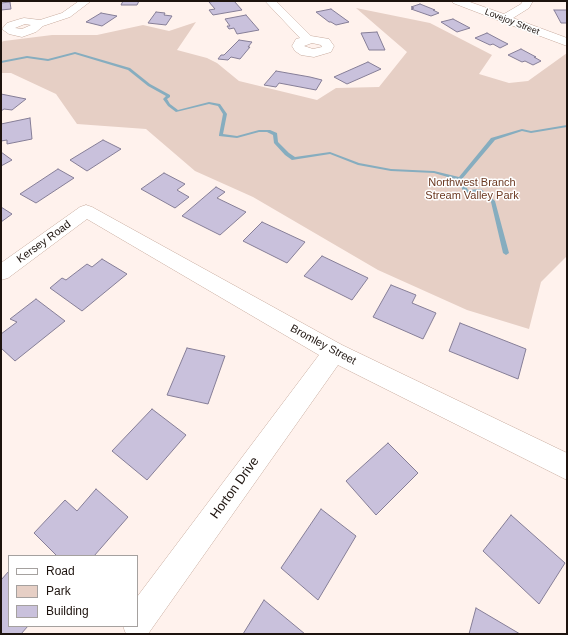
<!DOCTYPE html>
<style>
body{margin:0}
#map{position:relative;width:568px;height:635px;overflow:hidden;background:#fff2ed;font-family:Arial,sans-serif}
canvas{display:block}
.frame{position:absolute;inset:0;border:2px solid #1d130e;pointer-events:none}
.legend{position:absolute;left:8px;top:555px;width:130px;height:72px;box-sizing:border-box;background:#fff;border:1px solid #a5a19f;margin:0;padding:5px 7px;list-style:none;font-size:12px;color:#1d130e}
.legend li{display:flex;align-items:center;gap:8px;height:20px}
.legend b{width:20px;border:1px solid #a5a19f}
</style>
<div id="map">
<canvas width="568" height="635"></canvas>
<div class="frame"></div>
<ul class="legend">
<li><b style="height:5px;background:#fff"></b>Road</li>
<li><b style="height:11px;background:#e6cfc5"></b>Park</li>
<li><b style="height:11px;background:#c9c1dc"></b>Building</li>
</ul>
</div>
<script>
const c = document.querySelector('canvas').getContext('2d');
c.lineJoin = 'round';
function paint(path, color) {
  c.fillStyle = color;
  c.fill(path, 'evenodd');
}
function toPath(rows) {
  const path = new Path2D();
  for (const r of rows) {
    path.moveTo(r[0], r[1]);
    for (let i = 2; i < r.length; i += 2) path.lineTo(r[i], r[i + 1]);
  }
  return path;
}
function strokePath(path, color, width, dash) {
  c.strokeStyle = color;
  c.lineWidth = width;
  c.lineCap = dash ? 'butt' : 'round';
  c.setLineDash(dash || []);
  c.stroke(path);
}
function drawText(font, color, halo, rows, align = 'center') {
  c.font = font + ' Arial,sans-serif';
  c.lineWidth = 3;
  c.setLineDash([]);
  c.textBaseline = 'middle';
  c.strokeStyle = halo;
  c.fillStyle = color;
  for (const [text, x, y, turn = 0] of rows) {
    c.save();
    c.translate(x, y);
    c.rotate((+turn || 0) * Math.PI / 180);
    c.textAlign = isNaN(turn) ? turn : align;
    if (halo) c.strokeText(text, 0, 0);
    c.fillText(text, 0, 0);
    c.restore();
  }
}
paint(toPath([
 [356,8,430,23,492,55,479,74,509,83,528,81,567,53,567,256,541,282,529,329,467,310,378,270,253,197,195,171,146,129,77,124,56,94,11,73,1,73,1,42,4,41,52,35,97,35,143,25,169,31,196,22,177,50,207,58,217,63,239,81,317,100,336,88,379,87,407,52]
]), '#e6cfc5');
paint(toPath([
 [75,52,130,68,150,84,170,95,170,97,167,99,170,104,178,110,209,102,220,104,227,114,223,134,237,136,259,130,270,130,277,133,278,142,289,153,295,157,330,152,359,163,391,169,434,171,459,177,491,138,522,129,531,131,567,125,567,127,531,133,522,131,495,140,462,179,468,190,481,189,495,201,509,253,506,255,503,253,491,202,478,192,464,193,458,180,434,173,391,171,358,165,330,154,292,160,285,155,274,143,273,135,267,132,259,132,237,138,219,136,219,135,223,114,218,106,209,104,176,112,168,106,163,99,166,96,148,86,128,70,75,54,48,61,27,58,1,63,1,61,27,56,48,59,75,52]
]), '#86adbf');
const building = toPath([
 [123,1,139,1,137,5,121,5,123,1],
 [216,1,234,1,242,10,213,15,209,10,215,9,209,2,216,1],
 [10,2,11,9,1,10,1,3,10,2],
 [420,4,435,10,433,10,439,13,431,16,411,9,414,8,411,7,420,4],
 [331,9,349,22,336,25,331,22,329,22,316,12,331,9],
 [554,10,567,10,567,23,561,23,554,10],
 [156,12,165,13,164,15,172,16,166,25,148,23,156,12],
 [101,13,117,16,102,26,86,22,101,13],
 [246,15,259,30,237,34,234,28,229,29,227,26,230,26,225,19,246,15],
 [453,19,470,28,457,32,441,22,453,19],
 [377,32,385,50,369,50,361,33,377,32],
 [487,33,502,41,508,44,500,48,493,44,490,45,475,38,487,33],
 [239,40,252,42,248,47,250,47,240,59,231,57,228,60,218,59,221,55,224,55,239,40],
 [521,49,536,57,534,57,541,61,533,65,525,61,522,62,508,55,521,49],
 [368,62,381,69,347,84,334,77,368,62],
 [276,71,310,77,322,80,316,90,279,83,276,87,264,85,276,71],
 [1,94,26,99,12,110,4,109,1,111,1,94],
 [30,118,32,139,7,144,7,140,1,141,1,124,30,118],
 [103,140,121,149,87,171,70,160,103,140],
 [1,152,12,160,1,166,1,152],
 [58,169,74,178,36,203,20,194,58,169],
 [164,173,185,184,177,190,189,197,175,208,141,189,164,173],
 [216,187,225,192,217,198,246,212,220,235,182,216,216,187],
 [1,207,12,214,1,222,1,207],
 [262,222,305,242,287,263,243,241,262,222],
 [322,256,368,278,352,300,304,276,322,256],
 [102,259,127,274,82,311,50,288,62,278,66,280,87,264,92,267,102,259],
 [391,285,416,295,412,303,436,313,423,339,373,317,391,285],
 [36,299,65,321,15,361,1,348,1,334,17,322,10,319,36,299],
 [460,323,526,349,518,379,449,351,460,323],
 [187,348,225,356,208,404,167,395,187,348],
 [152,409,186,435,147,480,112,451,152,409],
 [388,443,418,473,376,515,346,481,388,443],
 [96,489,128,517,94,556,57,556,34,533,65,500,77,511,96,489],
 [321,509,356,536,318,600,281,568,321,509],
 [511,515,565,563,539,604,483,551,511,515],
 [9,571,9,626,28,626,21,634,1,634,1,580,9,571],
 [264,600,305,634,243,634,264,600],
 [476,608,520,634,469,634,476,608]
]);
paint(building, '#c9c1dc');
strokePath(building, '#867e97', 1);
const minor = toPath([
 [79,1,91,1,70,17,43,26,36,32,22,37,9,34,2,29,7,23,20,19,24,18,40,20,62,13,79,1],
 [25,24,31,25,22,29,15,28,25,24],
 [265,1,276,1,311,36,329,39,334,46,331,52,314,57,301,55,295,51,292,46,296,39,300,38,265,1],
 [312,43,321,45,322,47,313,49,304,46,312,43],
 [452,1,467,1,504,14,521,4,523,1,533,1,529,8,513,18,567,38,567,46,500,21,453,3,452,1],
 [86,205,92,207,342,345,567,453,567,480,338,365,148,634,126,634,123,626,137,626,137,597,319,355,87,219,8,278,1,280,1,263,80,207,86,205]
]);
strokePath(minor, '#c8ab9e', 1);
paint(minor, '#fff');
drawText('9px', '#1d130e', '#fff', [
 ["Lovejoy Street",512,22,21]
]);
drawText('11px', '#6c3a23', '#fff', [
 ["Northwest Branch",472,183],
 ["Stream Valley Park",472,196]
]);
drawText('11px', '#1d130e', '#fff', [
 ["Kersey Road",44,242,-36],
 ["Bromley Street",323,345,28]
]);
drawText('13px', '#1d130e', '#fff', [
 ["Horton Drive",235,488,-54]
]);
</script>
